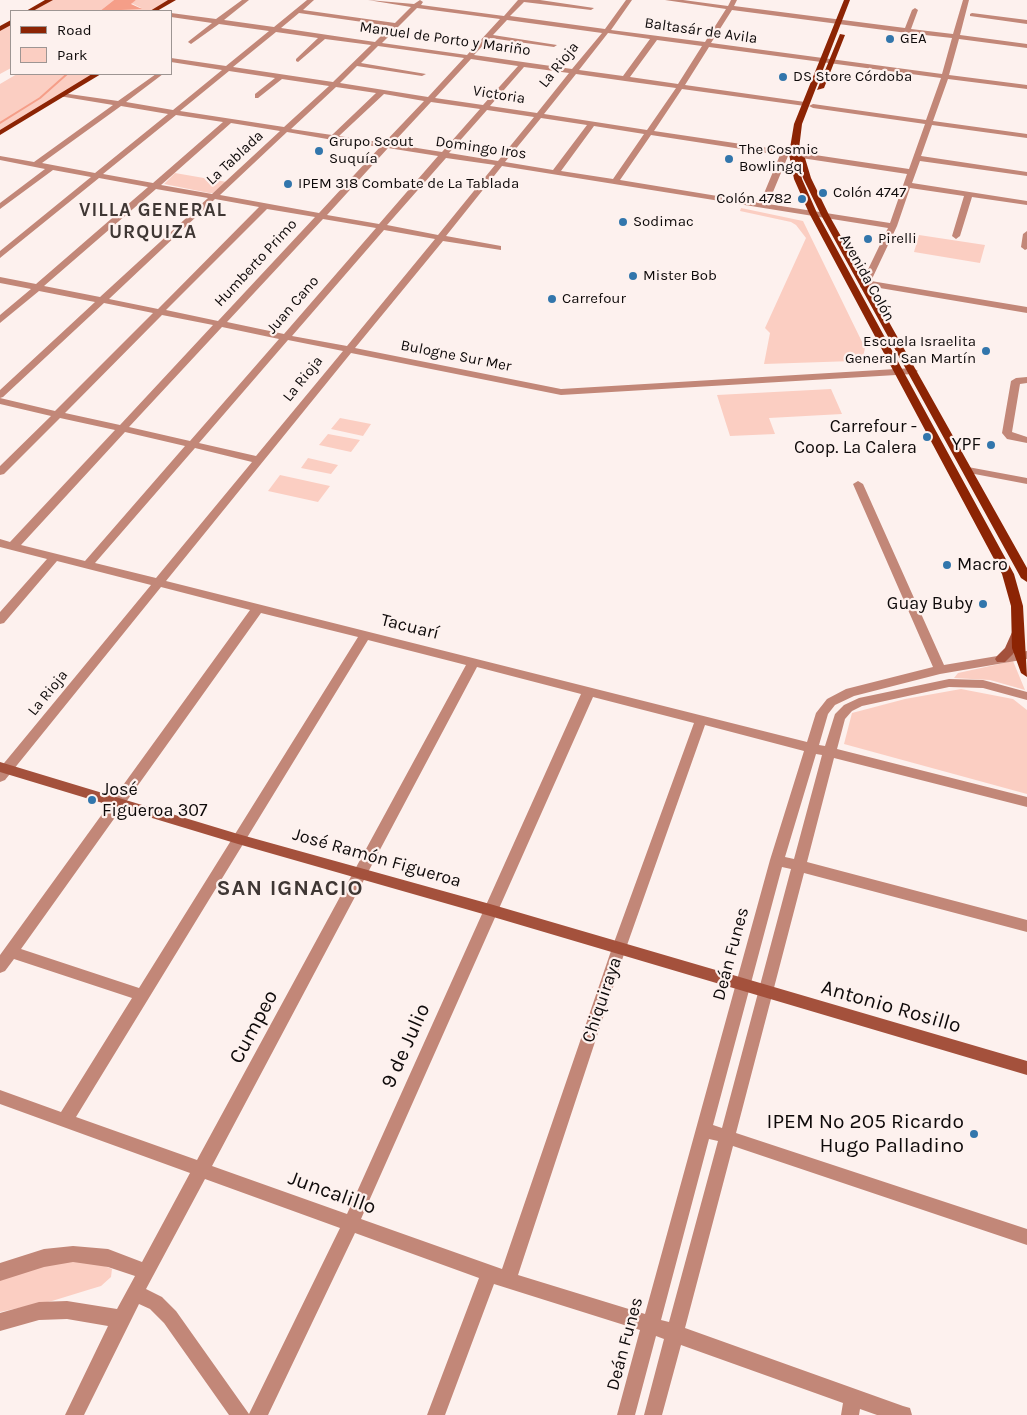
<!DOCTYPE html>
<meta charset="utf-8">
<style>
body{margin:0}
#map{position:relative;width:1027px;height:1415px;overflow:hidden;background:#fdf1ee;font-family:Karla,sans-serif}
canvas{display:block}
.legend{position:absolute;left:10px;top:10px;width:162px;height:65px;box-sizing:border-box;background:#fdf1ee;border:1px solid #9d9593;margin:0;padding:6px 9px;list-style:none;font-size:15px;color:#0e0a0a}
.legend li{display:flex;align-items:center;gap:10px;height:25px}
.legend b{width:25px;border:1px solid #9d9593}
</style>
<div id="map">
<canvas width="1027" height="1415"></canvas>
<ul class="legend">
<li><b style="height:6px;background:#8c2404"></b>Road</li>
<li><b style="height:14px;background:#fbcec2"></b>Park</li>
</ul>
</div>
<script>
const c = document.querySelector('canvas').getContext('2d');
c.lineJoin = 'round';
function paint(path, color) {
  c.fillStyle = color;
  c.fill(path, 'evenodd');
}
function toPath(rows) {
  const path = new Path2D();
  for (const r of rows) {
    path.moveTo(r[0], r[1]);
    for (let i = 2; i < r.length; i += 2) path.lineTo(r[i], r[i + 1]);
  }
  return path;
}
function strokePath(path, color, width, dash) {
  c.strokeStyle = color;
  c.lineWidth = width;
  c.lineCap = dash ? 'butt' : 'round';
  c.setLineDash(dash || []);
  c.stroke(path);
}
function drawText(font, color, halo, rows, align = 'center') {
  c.font = font + ' Karla,sans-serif';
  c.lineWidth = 4.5;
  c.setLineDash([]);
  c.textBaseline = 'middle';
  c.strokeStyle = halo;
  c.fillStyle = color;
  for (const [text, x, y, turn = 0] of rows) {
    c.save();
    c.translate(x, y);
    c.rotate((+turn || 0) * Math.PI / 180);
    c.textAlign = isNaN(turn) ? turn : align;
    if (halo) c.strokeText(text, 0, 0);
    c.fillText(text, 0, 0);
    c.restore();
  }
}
paint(toPath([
 [50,0,114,0,100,11,29,11],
 [136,0,173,0,153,11,118,11,123,8,141,8,131,3],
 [11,22,11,68,0,74,0,29],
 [17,74,97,74,0,133,0,84],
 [175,173,227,182,213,193,209,193,164,184],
 [741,208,803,221,865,348,863,357,853,361,764,364,770,333,765,328,806,238,796,225,791,222,740,211],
 [919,235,985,245,980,263,914,252],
 [831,389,842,414,769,418,775,434,730,436,717,395],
 [340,418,371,424,363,436,331,429],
 [328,434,360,440,351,452,319,445],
 [308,458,338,465,331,474,301,468],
 [280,475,330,486,318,502,268,491],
 [1013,661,1025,690,990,680,954,678,958,673],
 [961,689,1013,699,1027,710,1027,794,844,744,852,713,905,699],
 [59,1259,100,1264,112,1269,111,1277,101,1286,91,1289,52,1301,0,1312,0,1278]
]), '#fbcec2');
paint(toPath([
 [114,0,136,0,131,4,142,9,100,11]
]), '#f59e88');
strokePath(toPath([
 [0,123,40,98,67,74]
]), '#f59e88', 2);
paint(toPath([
 [242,0,249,0,224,20,274,27,307,0,314,0,303,10,395,23,411,7,368,0,414,4,420,0,423,2,421,5,504,16,518,0,540,0,594,8,591,10,524,2,510,16,605,29,626,0,632,0,611,30,705,42,726,9,665,0,683,0,728,6,731,0,737,0,734,6,905,28,912,10,915,8,918,10,911,29,953,34,963,0,969,0,960,35,1027,44,1027,48,959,39,949,75,1027,85,1027,89,948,79,933,121,1027,134,1027,138,932,125,921,156,1027,172,1027,176,920,161,912,183,1027,201,1027,205,972,197,960,236,956,239,952,236,964,196,910,188,897,226,871,281,1027,307,1027,313,868,286,861,288,860,286,888,228,502,166,446,236,501,246,501,250,443,241,355,348,561,389,913,368,918,371,913,374,561,395,351,353,166,581,807,742,816,713,827,699,846,689,933,667,853,484,858,481,863,484,944,665,1027,651,1027,659,940,674,854,696,835,705,828,714,819,745,825,746,835,714,844,705,859,698,949,679,983,680,1027,692,1027,700,983,688,949,687,862,706,852,711,845,719,837,749,1027,797,1027,807,834,758,807,862,1027,920,1027,932,804,873,736,1133,1027,1229,1027,1245,733,1146,685,1328,903,1406,910,1408,912,1415,877,1415,860,1409,859,1415,841,1415,843,1403,681,1345,662,1415,644,1415,664,1339,656,1336,635,1415,617,1415,640,1330,494,1284,445,1415,427,1415,479,1278,355,1233,268,1415,229,1415,164,1323,150,1309,139,1304,84,1415,65,1415,108,1326,67,1319,39,1320,0,1331,0,1313,39,1302,67,1301,117,1309,135,1276,108,1267,73,1262,44,1267,0,1281,0,1263,44,1249,73,1246,108,1249,142,1262,190,1173,0,1104,0,1090,61,1112,132,998,14,959,5,971,0,973,0,955,250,610,161,587,5,780,0,782,0,768,151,585,57,561,4,623,0,624,0,612,47,559,0,547,0,539,10,542,115,430,60,418,4,474,0,475,0,466,51,416,0,404,0,398,55,411,153,313,104,303,3,397,0,398,0,390,95,302,39,291,0,323,0,315,31,289,0,283,0,277,36,284,148,187,99,178,0,258,0,251,91,177,53,170,0,209,0,203,45,169,0,160,0,156,34,162,113,105,65,97,62,97,62,93,118,101,156,74,163,74,126,102,173,110,222,70,171,62,171,58,226,66,269,31,219,24,191,44,188,42,189,41,212,23,171,17,171,13,216,19,242,0],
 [417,8,500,19,467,55,382,43,417,8],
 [732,10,907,33,952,38,942,74,711,43,732,10],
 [299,13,391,26,375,42,281,28,299,13],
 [507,20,602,33,572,69,474,55,490,38,554,47,557,45,493,35,507,20],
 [276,32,318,38,296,59,296,61,298,62,325,39,371,45,333,82,233,67,276,32],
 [608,33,650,39,623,76,579,70,608,33],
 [657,40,702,46,678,84,630,77,657,40],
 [378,46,464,58,428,97,340,83,357,66,422,76,426,74,361,63,378,46],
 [709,47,941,78,926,120,813,104,809,106,813,108,925,124,909,169,654,131,682,89,805,106,809,104,805,102,685,85,709,47],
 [471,59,518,66,483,105,435,98,471,59],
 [524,67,569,73,537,113,490,106,524,67],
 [229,71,275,78,255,94,255,98,258,98,282,79,329,86,284,127,180,111,229,71],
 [576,74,625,81,676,88,647,130,544,114,576,74],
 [336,87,376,93,332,135,291,129,336,87],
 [384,94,424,101,384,143,339,136,384,94],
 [431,102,480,109,442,152,392,144,431,102],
 [121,106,168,114,95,173,42,163,121,106],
 [487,110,534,117,498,161,449,153,487,110],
 [176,115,223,122,153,183,103,174,176,115],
 [541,118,587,125,553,170,505,162,541,118],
 [231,123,280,131,212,194,161,185,231,123],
 [594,126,644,134,613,179,561,171,594,126],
 [287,132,333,140,380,147,319,213,220,195,287,132],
 [651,135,780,155,760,203,620,180,651,135],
 [388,148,438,156,379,224,327,215,388,148],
 [788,156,907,174,890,223,768,204,788,156],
 [446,158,495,165,438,235,387,225,446,158],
 [156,189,208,198,100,297,44,286,156,189],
 [215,199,259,207,158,309,109,299,215,199],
 [267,209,315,217,218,321,166,310,267,209],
 [323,219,376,228,284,334,227,322,323,219],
 [384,230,435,239,347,346,292,336,384,230],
 [162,315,213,325,120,425,65,413,162,315],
 [222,327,279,339,190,441,129,427,222,327],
 [288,340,343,351,256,456,199,443,288,340],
 [125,432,185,446,85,561,21,545,125,432],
 [195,448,252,462,156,578,95,563,195,448],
 [261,613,358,637,139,988,21,949,261,613],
 [368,640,466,665,197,1160,76,1117,368,640],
 [477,667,581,694,347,1214,212,1166,477,667],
 [593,697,694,723,612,948,502,1269,361,1219,593,697],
 [705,725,804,751,770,860,645,1314,518,1275,626,948,705,725],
 [816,754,822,755,794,859,785,857,816,754],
 [782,867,791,869,722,1128,713,1125,782,867],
 [709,1139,718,1141,669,1322,661,1320,709,1139],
 [205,1179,340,1228,249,1414,176,1311,162,1297,146,1289,205,1179],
 [972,13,1027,20,1027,24,970,16,970,14,972,13],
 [1027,231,1027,249,1025,250,1021,247,1023,234,1027,231],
 [1027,377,1027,383,1020,384,1012,432,1027,437,1027,443,1007,439,1002,433,1011,381,1016,378,1027,377],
 [968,467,1027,478,1027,484,964,472,964,468,968,467]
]), '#c28778');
paint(toPath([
 [1017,629,1023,633,1014,653,1005,662,997,662,995,659,997,656,1005,648,1013,630,1017,629],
 [0,762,238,834,490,904,1027,1061,1027,1075,490,916,238,844,0,772,0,762]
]), '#a4513c');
paint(toPath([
 [45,0,53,0,33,11,26,11,45,0],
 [168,0,176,0,157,11,150,11,168,0],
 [844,0,850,0,802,124,798,157,801,156,805,158,811,178,829,215,1027,568,1027,582,1021,578,821,215,803,178,799,165,802,179,817,213,1014,574,1023,606,1027,677,1021,673,1012,648,1011,606,1002,574,809,213,794,179,789,154,794,124,844,0],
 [11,20,11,25,0,31,0,26,11,20],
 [840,34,845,35,824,88,817,90,840,34],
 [92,74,101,74,0,135,0,130,92,74]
]), '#8c2404');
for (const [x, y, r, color] of [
 [890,39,5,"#3276ac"],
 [783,77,5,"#3276ac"],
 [319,151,5,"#3276ac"],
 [729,159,5,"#3276ac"],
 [288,184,5,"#3276ac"],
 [823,193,5,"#3276ac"],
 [802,199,5,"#3276ac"],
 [623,222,5,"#3276ac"],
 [868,239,5,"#3276ac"],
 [633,276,5,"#3276ac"],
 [552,299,5,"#3276ac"],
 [986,351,5,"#3276ac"],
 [927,437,5,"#3276ac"],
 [991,445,5,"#3276ac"],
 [947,565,5,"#3276ac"],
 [983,604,5,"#3276ac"],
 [92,800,5,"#3276ac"],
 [974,1134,5,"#3276ac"]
]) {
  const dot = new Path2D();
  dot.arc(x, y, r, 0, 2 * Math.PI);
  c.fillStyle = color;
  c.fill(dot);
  strokePath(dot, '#fdf1ee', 2);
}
drawText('15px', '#0e0a0a', '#fdf1ee', [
 ["Baltasár de Avila",701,31,8],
 ["Manuel de Porto y Mariño",445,39,8],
 ["La Rioja",559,65,-51],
 ["Victoria",499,95,9],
 ["Domingo Iros",481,148,8],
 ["La Tablada",235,158,-43],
 ["Humberto Primo",256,263,-47],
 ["Avenida Colón",867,278,61],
 ["Juan Cano",293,305,-49],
 ["Bulogne Sur Mer",456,356,11],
 ["La Rioja",303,379,-51],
 ["La Rioja",48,693,-51]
]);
drawText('15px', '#0e0a0a', '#fdf1ee', [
 ["GEA",900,39],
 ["DS Store Córdoba",793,77],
 ["Grupo Scout",329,142],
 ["Suquía",329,159],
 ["The Cosmic",739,150],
 ["Bowlingq",739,167],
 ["IPEM 318 Combate de La Tablada",298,184],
 ["Colón 4747",833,193],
 ["Colón 4782",792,199,"right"],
 ["Sodimac",633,222],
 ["Pirelli",878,239],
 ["Mister Bob",643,276],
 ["Carrefour",562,299],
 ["Escuela Israelita",976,342,"right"],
 ["General San Martín",976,359,"right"]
], 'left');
drawText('18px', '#0e0a0a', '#fdf1ee', [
 ["Carrefour -",917,427],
 ["Coop. La Calera",917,448],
 ["YPF",981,445],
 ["Macro",957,565,"left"],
 ["Guay Buby",973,604],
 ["José",102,790,"left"],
 ["Figueroa 307",102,811,"left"]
], 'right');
drawText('18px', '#0e0a0a', '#fdf1ee', [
 ["Tacuarí",410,627,14],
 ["José Ramón Figueroa",377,858,16],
 ["Deán Funes",731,954,-75],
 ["Chiquiraya",602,1000,-71],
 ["Deán Funes",625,1344,-75]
]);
c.letterSpacing = '1px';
drawText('bold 19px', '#3f3734', '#fdf1ee', [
 ["VILLA GENERAL",153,211],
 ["URQUIZA",153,233]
]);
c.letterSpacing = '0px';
drawText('21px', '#0e0a0a', '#fdf1ee', [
 ["Antonio Rosillo",891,1007,16],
 ["Cumpeo",254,1027,-62],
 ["9 de Julio",406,1046,-66],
 ["Juncalillo",332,1193,20]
]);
drawText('21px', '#0e0a0a', '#fdf1ee', [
 ["IPEM Nº 205 Ricardo",964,1122],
 ["Hugo Palladino",964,1146]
], 'right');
c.letterSpacing = '1px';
drawText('bold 22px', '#3f3734', '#fdf1ee', [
 ["SAN IGNACIO",290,889]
]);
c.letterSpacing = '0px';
</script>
